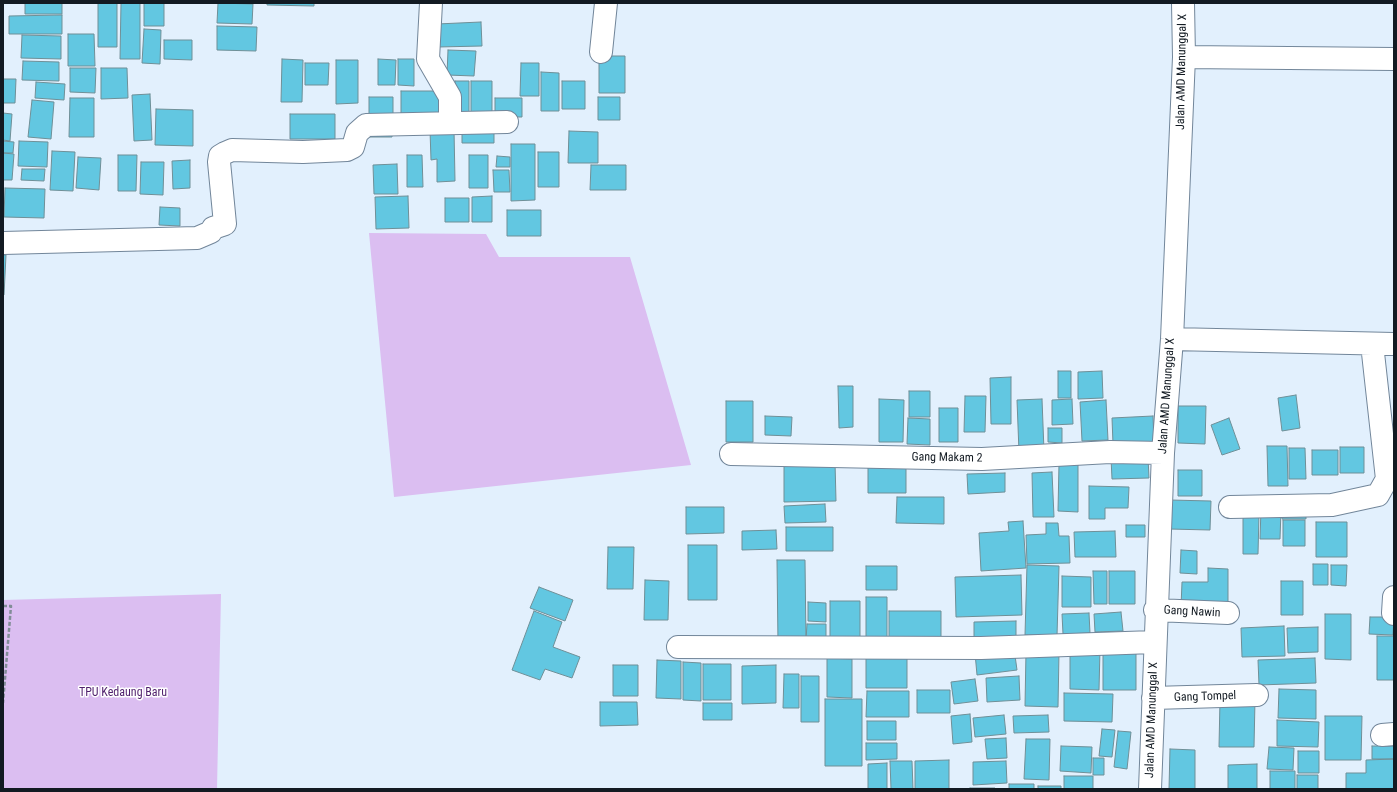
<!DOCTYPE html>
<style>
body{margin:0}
#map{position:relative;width:1397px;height:792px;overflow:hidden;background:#e2f0fd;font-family:"Roboto Condensed",sans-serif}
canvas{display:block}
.frame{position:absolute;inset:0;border:4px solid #121a22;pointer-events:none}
</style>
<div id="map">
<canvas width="1397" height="792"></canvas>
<div class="frame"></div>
</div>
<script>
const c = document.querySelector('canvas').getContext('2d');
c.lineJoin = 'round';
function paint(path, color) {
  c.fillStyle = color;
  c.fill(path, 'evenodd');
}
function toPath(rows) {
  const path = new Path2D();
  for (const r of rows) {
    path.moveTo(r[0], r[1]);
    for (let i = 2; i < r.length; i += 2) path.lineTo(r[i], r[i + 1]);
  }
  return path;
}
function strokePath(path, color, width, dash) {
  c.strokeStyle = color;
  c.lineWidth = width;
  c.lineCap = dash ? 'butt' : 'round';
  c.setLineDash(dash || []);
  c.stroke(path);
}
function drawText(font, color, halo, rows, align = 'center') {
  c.font = font + ' "Roboto Condensed",sans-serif';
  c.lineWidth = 3;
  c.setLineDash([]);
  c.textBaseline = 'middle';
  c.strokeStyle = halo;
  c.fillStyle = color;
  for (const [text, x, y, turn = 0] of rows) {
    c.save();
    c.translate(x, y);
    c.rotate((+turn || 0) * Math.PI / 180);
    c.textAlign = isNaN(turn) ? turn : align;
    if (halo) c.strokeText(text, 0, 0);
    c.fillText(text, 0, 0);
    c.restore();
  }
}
paint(toPath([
 [369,233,486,234,499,257,630,257,691,465,394,497],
 [221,594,217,789,3,789,3,600]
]), '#dbbef1');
const building = toPath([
 [25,3,62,3,62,14,25,14,25,3],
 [98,3,117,3,117,47,98,47,98,3],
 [121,3,140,3,140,59,120,59,121,3],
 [144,3,164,3,164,26,144,26,144,3],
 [218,3,253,4,252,24,217,23,218,3],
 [267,3,314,3,314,6,267,5,267,3],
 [62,15,62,34,9,34,9,16,62,15],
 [481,22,482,46,438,47,437,24,481,22],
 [217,26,257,27,256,51,217,50,217,26],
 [144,29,161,30,160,64,142,63,144,29],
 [68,34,94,34,95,66,68,66,68,34],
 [22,35,61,36,61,59,21,58,22,35],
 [164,40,192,40,192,60,164,59,164,40],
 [448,50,476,51,474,76,447,75,448,50],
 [599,56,625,56,625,93,599,93,599,56],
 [282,59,303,60,302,102,281,102,282,59],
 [378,59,396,60,395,85,378,85,378,59],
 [398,59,414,59,414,86,398,85,398,59],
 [336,60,358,60,358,103,336,104,336,60],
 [23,61,59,62,59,81,22,80,23,61],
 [305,63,329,63,328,85,305,85,305,63],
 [521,63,539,63,539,96,520,96,521,63],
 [70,68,96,68,95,93,70,92,70,68],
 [101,68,127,68,128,98,101,99,101,68],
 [541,72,559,73,559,111,541,111,541,72],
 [3,79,16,79,15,103,3,103,3,79],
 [455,81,469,81,469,115,454,114,455,81],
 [471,81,492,81,492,115,471,115,471,81],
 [562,81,585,81,585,109,562,109,562,81],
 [36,82,65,84,64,100,35,98,36,82],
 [401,91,441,91,441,115,401,115,401,91],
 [150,94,152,140,134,141,132,95,150,94],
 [369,97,393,97,393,123,369,123,369,97],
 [598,97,620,97,620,120,598,120,598,97],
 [70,98,94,98,94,137,69,137,70,98],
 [495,98,522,98,522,117,495,117,495,98],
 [32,100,54,102,51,139,28,137,32,100],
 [156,109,193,110,193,146,155,145,156,109],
 [3,113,12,114,10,141,3,140,3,113],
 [290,114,335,114,335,139,290,139,290,114],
 [462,123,494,123,494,143,462,143,462,123],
 [369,127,392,128,392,137,369,137,369,127],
 [454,129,455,181,437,182,437,159,431,160,430,130,454,129],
 [569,131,598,132,598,163,568,163,569,131],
 [3,141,14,142,13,153,3,153,3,141],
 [19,141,48,142,47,167,18,166,19,141],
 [511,144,535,144,535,200,511,201,511,144],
 [52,151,75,152,73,191,50,190,52,151],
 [538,152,559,152,559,187,538,187,538,152],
 [3,153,14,154,12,180,3,180,3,153],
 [118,155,137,155,136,191,118,191,118,155],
 [407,155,422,155,423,187,407,187,407,155],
 [469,155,488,155,488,188,469,188,469,155],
 [497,156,510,157,510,167,496,167,497,156],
 [78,157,101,158,99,190,76,188,78,157],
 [190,160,190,188,173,189,172,161,190,160],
 [141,162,164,162,163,195,140,194,141,162],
 [397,164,398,194,374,194,373,165,397,164],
 [591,165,626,165,626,190,590,190,591,165],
 [22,169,45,169,44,181,21,180,22,169],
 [493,170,509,170,510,192,494,192,493,170],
 [5,188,45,189,44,218,4,217,5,188],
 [408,196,409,228,376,229,375,197,408,196],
 [492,196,492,222,472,222,472,197,492,196],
 [445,198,469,198,469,222,445,222,445,198],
 [160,207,180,208,180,226,159,225,160,207],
 [507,210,541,210,541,236,507,236,507,210],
 [3,255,6,255,4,295,3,294,3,255],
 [1058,371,1071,371,1071,398,1058,398,1058,371],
 [1102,371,1103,398,1078,399,1078,372,1102,371],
 [1011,377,1011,424,991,424,990,378,1011,377],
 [838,386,853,386,853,427,839,428,838,386],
 [909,391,930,391,930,417,909,417,909,391],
 [1296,395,1300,428,1282,431,1278,398,1296,395],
 [965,396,986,396,985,432,964,432,965,396],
 [879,399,904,400,903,442,879,442,879,399],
 [1042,399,1044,451,1019,452,1017,400,1042,399],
 [1072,399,1073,424,1052,425,1052,400,1072,399],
 [1106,400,1108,440,1082,441,1080,402,1106,400],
 [726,401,753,401,753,442,726,442,726,401],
 [1178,406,1206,406,1205,444,1178,443,1178,406],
 [939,408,958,408,958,442,939,442,939,408],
 [765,416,792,417,791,436,765,435,765,416],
 [1153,416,1154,442,1113,444,1112,418,1153,416],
 [908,418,930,419,930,445,907,444,908,418],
 [1229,418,1240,449,1222,455,1211,425,1229,418],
 [1048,428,1062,428,1062,443,1048,442,1048,428],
 [1267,446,1287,446,1288,486,1268,486,1267,446],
 [1340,447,1364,447,1364,473,1340,473,1340,447],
 [1289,448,1305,448,1306,479,1289,479,1289,448],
 [1312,450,1338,450,1338,475,1312,475,1312,450],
 [1148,457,1149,478,1112,479,1111,458,1148,457],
 [784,462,835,462,836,501,784,502,784,462],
 [868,462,906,462,906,493,868,493,868,462],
 [1059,464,1078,464,1078,512,1058,511,1059,464],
 [1178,470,1202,470,1202,496,1178,496,1178,470],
 [1052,472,1054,517,1033,517,1032,473,1052,472],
 [1005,473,1005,492,968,494,967,474,1005,473],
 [1089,486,1129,487,1128,508,1105,508,1105,519,1089,519,1089,486],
 [897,497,944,497,944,524,896,523,897,497],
 [1170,500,1211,501,1210,530,1169,529,1170,500],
 [825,504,826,522,785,523,784,506,825,504],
 [686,507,724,507,724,533,686,534,686,507],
 [1261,509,1281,510,1280,539,1260,539,1261,509],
 [1282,509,1306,509,1306,519,1282,519,1282,509],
 [1243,514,1259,514,1258,554,1243,554,1243,514],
 [1283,520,1305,520,1305,546,1283,546,1283,520],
 [1023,521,1026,568,981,571,979,533,1009,531,1008,522,1023,521],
 [1316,522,1347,522,1347,557,1316,557,1316,522],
 [1046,523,1058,523,1059,536,1069,536,1070,563,1027,564,1026,535,1046,534,1046,523],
 [1126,525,1145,525,1145,537,1126,537,1126,525],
 [786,527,833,527,833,551,786,551,786,527],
 [776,530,777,549,742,550,742,531,776,530],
 [1115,531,1116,557,1075,557,1074,532,1115,531],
 [688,545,717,545,717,600,688,600,688,545],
 [608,547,634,547,633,589,607,589,608,547],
 [1181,550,1197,551,1197,574,1180,573,1181,550],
 [777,560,805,560,806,643,778,644,777,560],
 [1313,564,1328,564,1328,585,1313,585,1313,564],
 [1027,565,1059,566,1057,636,1025,635,1027,565],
 [1331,565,1347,565,1346,586,1331,585,1331,565],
 [866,566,897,566,897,590,866,590,866,566],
 [1208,568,1228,569,1228,608,1181,607,1182,582,1208,582,1208,568],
 [1093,571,1107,571,1107,604,1094,604,1093,571],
 [1109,571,1135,571,1135,604,1109,604,1109,571],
 [1021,575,1022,615,956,617,955,577,1021,575],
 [1062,576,1091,577,1091,607,1062,607,1062,576],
 [645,580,669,581,668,620,644,620,645,580],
 [1281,581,1303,581,1303,615,1281,615,1281,581],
 [539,587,573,600,565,621,530,608,539,587],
 [866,597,887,597,887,639,866,639,866,597],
 [830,601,860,601,860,638,830,638,830,601],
 [808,602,826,603,826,622,808,621,808,602],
 [534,611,562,622,553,647,580,657,572,678,545,669,540,680,512,670,534,611],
 [889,611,941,611,941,637,889,637,889,611],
 [1121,612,1123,631,1095,632,1094,614,1121,612],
 [1089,613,1090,633,1063,634,1062,614,1089,613],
 [1325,614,1351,614,1351,660,1325,659,1325,614],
 [1370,617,1394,617,1393,635,1369,634,1370,617],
 [1016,621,1016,644,974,645,974,622,1016,621],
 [807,624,826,624,826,640,806,640,807,624],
 [1284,626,1285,656,1242,657,1241,628,1284,626],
 [1318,627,1318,652,1288,653,1287,628,1318,627],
 [1377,636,1394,636,1394,680,1377,680,1377,636],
 [1014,648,1017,670,977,675,975,653,1014,648],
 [1070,648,1100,649,1099,690,1070,689,1070,648],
 [1103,648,1136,648,1136,690,1103,690,1103,648],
 [866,651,907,651,907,688,866,688,866,651],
 [1026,652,1059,652,1058,707,1025,706,1026,652],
 [827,658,852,659,852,698,827,697,827,658],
 [1315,658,1316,683,1259,685,1258,660,1315,658],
 [657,660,681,661,681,699,656,698,657,660],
 [683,662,701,663,701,701,683,700,683,662],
 [703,664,731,664,731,700,703,700,703,664],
 [613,665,638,665,638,696,613,696,613,665],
 [776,665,776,703,742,704,742,666,776,665],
 [784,674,799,674,799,708,783,708,784,674],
 [801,676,819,676,819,722,801,722,801,676],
 [1019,676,1020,700,987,702,986,678,1019,676],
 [975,679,978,701,954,704,951,682,975,679],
 [1279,689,1316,690,1316,719,1278,718,1279,689],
 [917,690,950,690,950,713,917,713,917,690],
 [867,691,909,691,909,717,866,717,867,691],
 [1064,693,1113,694,1112,722,1064,721,1064,693],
 [825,699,862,699,862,766,825,766,825,699],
 [1220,700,1255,700,1254,747,1219,747,1220,700],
 [600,702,637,702,638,725,600,726,600,702],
 [703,703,732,703,732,720,703,720,703,703],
 [970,714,972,742,953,744,951,716,970,714],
 [1004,715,1006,734,975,737,973,718,1004,715],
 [1048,715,1049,732,1014,733,1013,716,1048,715],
 [1325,716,1362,716,1361,760,1325,760,1325,716],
 [1277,720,1319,722,1318,747,1277,746,1277,720],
 [867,721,896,721,896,740,867,740,867,721],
 [1102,729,1115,730,1112,757,1099,756,1102,729],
 [1118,731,1131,732,1127,769,1114,767,1118,731],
 [1006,738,1007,758,987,759,985,739,1006,738],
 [1026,739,1050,739,1049,780,1024,779,1026,739],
 [866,743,897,743,897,759,866,760,866,743],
 [1061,746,1092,747,1091,773,1060,771,1061,746],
 [1372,746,1394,746,1394,759,1372,759,1372,746],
 [1269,747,1294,748,1293,770,1267,769,1269,747],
 [1170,749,1195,750,1195,789,1169,789,1170,749],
 [1298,751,1319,751,1319,773,1298,773,1298,751],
 [1093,758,1104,758,1104,775,1093,775,1093,758],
 [1394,759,1394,789,1346,789,1346,773,1366,773,1366,760,1394,759],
 [949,760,949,789,915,789,915,761,949,760],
 [890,761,912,761,913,789,891,789,890,761],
 [1006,761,1007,783,973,785,973,762,1006,761],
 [887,763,887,789,868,789,868,764,887,763],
 [1257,764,1257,789,1228,789,1228,765,1257,764],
 [1270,771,1295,771,1295,789,1270,789,1270,771],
 [1297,775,1318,775,1318,789,1297,789,1297,775],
 [1064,776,1093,776,1093,789,1064,789,1064,776],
 [1009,784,1034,784,1034,789,1009,789,1009,784],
 [1038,786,1061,786,1061,789,1038,789,1038,786],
 [970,788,995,788,995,789,970,789,970,788]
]);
paint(building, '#62c7e1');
strokePath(building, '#6f8f97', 1);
const street = toPath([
 [431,3,428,59,450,97,450,123],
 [601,52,606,3],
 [1184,57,1394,59],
 [3,243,197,238,211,232,213,228,225,224,219,162,220,156,225,153,232,150,303,152,347,150,353,147,357,133,366,125,507,122],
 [1172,339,1394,344],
 [731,454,982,459,1110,452,1163,453],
 [1230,507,1332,505,1378,495,1387,479,1372,344],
 [1394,597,1393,613,1394,614],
 [1155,610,1228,613],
 [678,647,981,648,1154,642],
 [1153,698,1257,695],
 [1382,735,1394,734],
 [1150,789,1163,453,1172,339,1184,57,1183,3]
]);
strokePath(street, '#72869a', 24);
strokePath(toPath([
 [3,606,11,606,3,703]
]), '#828d98', 2.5, [4, 2]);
strokePath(street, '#fff', 22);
drawText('12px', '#121a22', '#fff', [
 ["Jalan AMD Manunggal X",1182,72,-89],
 ["Jalan AMD Manunggal X",1167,396,-86],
 ["Gang Makam 2",947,458,1],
 ["Gang Nawin",1192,612,3],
 ["Gang Tompel",1205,697,-2],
 ["Jalan AMD Manunggal X",1152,720,-88]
]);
drawText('12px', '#4f1f6c', '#fff', [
 ["TPU Kedaung Baru",123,693]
]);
</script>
